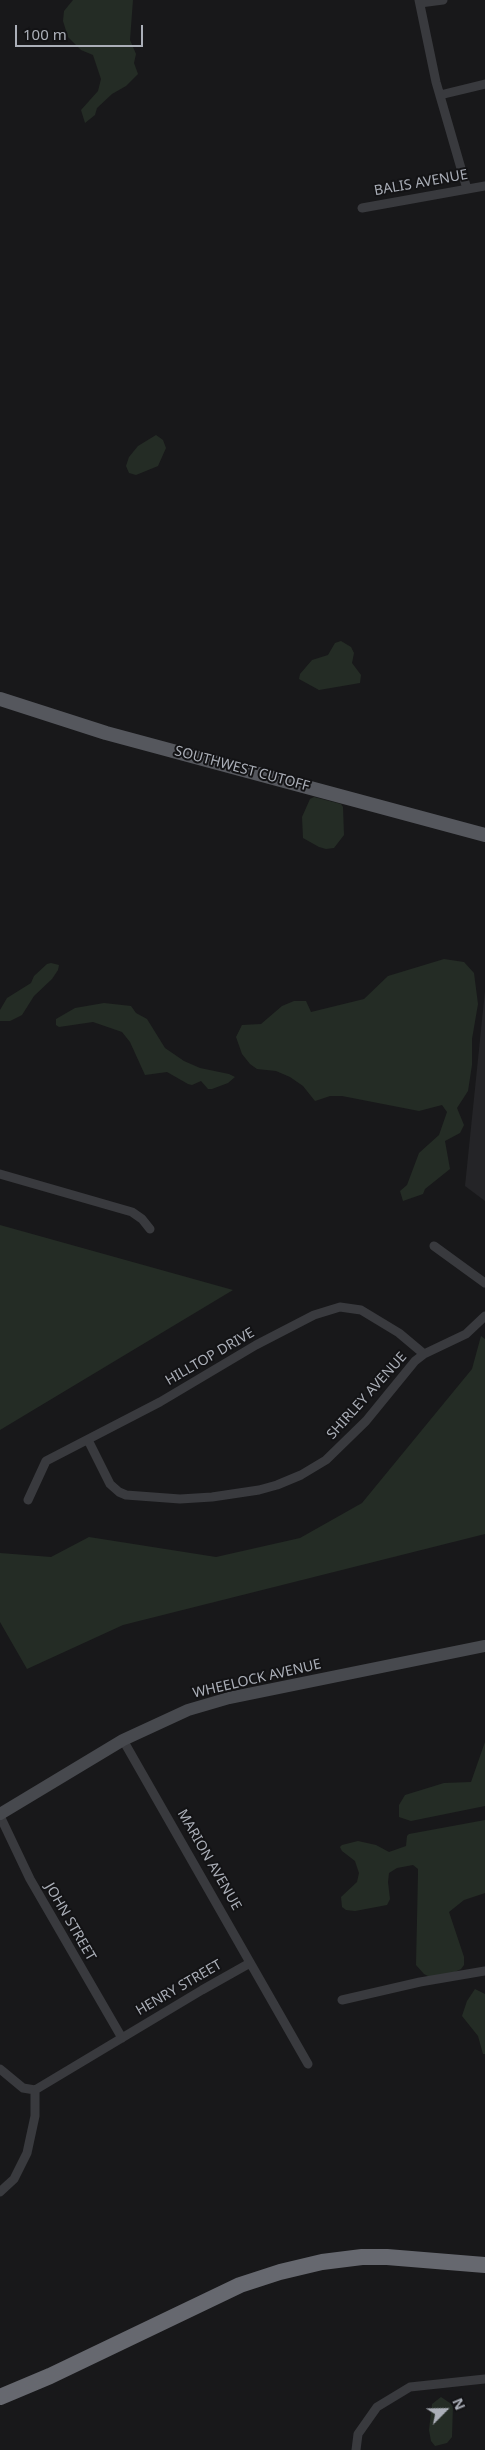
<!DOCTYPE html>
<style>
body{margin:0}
#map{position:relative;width:485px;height:2450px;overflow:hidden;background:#18181a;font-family:"Noto Sans",sans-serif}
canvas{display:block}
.north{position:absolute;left:420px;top:2385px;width:50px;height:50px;-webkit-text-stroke:4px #131315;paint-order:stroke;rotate:67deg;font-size:14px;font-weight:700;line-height:20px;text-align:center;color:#abafb8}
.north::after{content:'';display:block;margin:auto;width:18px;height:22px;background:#abafb8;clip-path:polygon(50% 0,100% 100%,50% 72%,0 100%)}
.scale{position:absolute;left:15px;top:25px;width:128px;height:22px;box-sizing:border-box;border:2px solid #abafb8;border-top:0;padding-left:6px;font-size:15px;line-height:18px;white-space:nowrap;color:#abafb8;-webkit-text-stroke:4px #131315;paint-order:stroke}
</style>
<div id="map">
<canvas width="485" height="2450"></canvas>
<div class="north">N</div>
<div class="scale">100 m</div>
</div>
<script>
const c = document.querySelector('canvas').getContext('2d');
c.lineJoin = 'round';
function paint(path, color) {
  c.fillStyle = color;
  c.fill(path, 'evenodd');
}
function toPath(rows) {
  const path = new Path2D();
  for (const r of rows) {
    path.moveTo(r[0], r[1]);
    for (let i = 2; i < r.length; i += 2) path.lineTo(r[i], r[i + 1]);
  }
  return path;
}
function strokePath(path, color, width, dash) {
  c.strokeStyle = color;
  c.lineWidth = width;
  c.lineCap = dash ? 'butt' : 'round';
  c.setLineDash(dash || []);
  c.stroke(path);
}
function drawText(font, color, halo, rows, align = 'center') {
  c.font = font + ' "Noto Sans",sans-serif';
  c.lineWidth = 4;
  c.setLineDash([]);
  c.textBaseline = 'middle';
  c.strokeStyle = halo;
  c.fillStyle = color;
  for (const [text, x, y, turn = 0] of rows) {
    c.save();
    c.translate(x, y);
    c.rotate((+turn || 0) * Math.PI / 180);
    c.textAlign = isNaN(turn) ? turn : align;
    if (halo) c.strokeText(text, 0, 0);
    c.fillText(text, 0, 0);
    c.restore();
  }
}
paint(toPath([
 [485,991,485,1201,465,1186]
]), '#242427');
paint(toPath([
 [73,0,133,0,130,40,136,54,134,63,138,74,126,86,112,94,97,108,95,115,85,123,81,110,98,91,101,79,93,55,81,50,68,37,63,21,64,11],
 [156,435,163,440,166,448,158,466,136,475,129,473,126,466,129,457,138,446],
 [341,641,351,647,354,653,352,663,361,675,360,683,319,690,299,679,300,674,312,660,328,655,335,643],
 [314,797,341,804,343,807,344,835,334,848,326,849,319,847,303,838,302,817,310,799],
 [444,959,464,962,474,973,478,1004,472,1039,472,1065,468,1091,457,1108,464,1125,460,1133,445,1141,450,1169,425,1189,423,1194,403,1201,400,1191,407,1185,419,1153,439,1135,447,1112,442,1105,419,1111,342,1096,330,1096,315,1101,303,1086,290,1077,276,1071,257,1069,250,1064,242,1054,236,1037,242,1025,261,1024,282,1006,294,1001,306,1001,311,1012,364,999,388,976],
 [51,963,59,965,58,970,52,979,34,996,22,1015,10,1021,0,1021,0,1010,7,998,31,983,34,976,47,964],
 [104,1003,131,1006,136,1013,147,1019,165,1048,184,1061,200,1068,229,1074,235,1077,228,1083,212,1089,208,1089,201,1081,192,1085,188,1084,167,1072,145,1075,130,1042,122,1032,93,1022,59,1027,56,1025,56,1019,75,1008],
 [0,1225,233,1290,0,1430],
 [481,1336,485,1339,485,1534,123,1625,27,1669,0,1622,0,1553,51,1557,89,1537,216,1557,300,1538,362,1503,472,1369],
 [485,1742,485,1806,411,1821,399,1817,399,1805,405,1795,444,1783,471,1782],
 [485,1820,485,1893,464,1900,449,1912,464,1957,464,1965,461,1969,453,1973,430,1977,424,1974,416,1965,418,1874,418,1869,413,1865,397,1868,389,1873,388,1882,390,1899,387,1905,355,1911,346,1910,342,1907,341,1897,357,1882,359,1873,355,1861,342,1851,340,1847,342,1845,358,1841,376,1845,389,1852,406,1846,407,1836,409,1834],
 [475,1989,485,1994,485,2054,483,2054,478,2036,462,2016,467,2001],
 [441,2397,453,2405,452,2437,447,2443,435,2446,431,2441,429,2430,432,2404]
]), '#242c25');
strokePath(toPath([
 [419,0,436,82,467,189],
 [420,3,443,0],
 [440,95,485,84],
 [362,208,485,186],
 [0,1174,132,1212,142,1219,150,1229],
 [434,1246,485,1283],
 [88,1440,110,1484,119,1492,126,1495,180,1499,212,1497,259,1490,277,1485,301,1475,326,1460,366,1421,415,1361,424,1354,466,1334,485,1316],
 [28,1500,46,1461,160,1402,256,1345,314,1315,340,1307,361,1310,399,1333,424,1354],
 [123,1740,308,2064],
 [0,1816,30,1879,122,2038],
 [342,2000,420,1982,485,1971],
 [0,2069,23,2088,35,2090],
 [0,2192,14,2179,27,2153,35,2116,35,2090,202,1990,250,1963],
 [356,2450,358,2434,377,2407,410,2387,485,2379]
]), '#393a3e', 9);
strokePath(toPath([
 [0,1814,123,1740,188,1710,229,1698,485,1646]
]), '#47494e', 12);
strokePath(toPath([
 [0,699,106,733,485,835]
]), '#55575d', 14);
strokePath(toPath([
 [0,2397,50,2376,240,2285,280,2272,322,2262,362,2257,387,2257,485,2265]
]), '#66686f', 16);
drawText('14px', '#abafb8', '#131315', [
 ["BALIS AVENUE",421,183,-10],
 ["SOUTHWEST CUTOFF",242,769,15],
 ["HILLTOP DRIVE",210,1357,-30],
 ["SHIRLEY AVENUE",367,1396,-48],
 ["WHEELOCK AVENUE",257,1679,-13],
 ["MARION AVENUE",209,1860,60],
 ["JOHN STREET",70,1922,60],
 ["HENRY STREET",179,1988,-30]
]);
</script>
